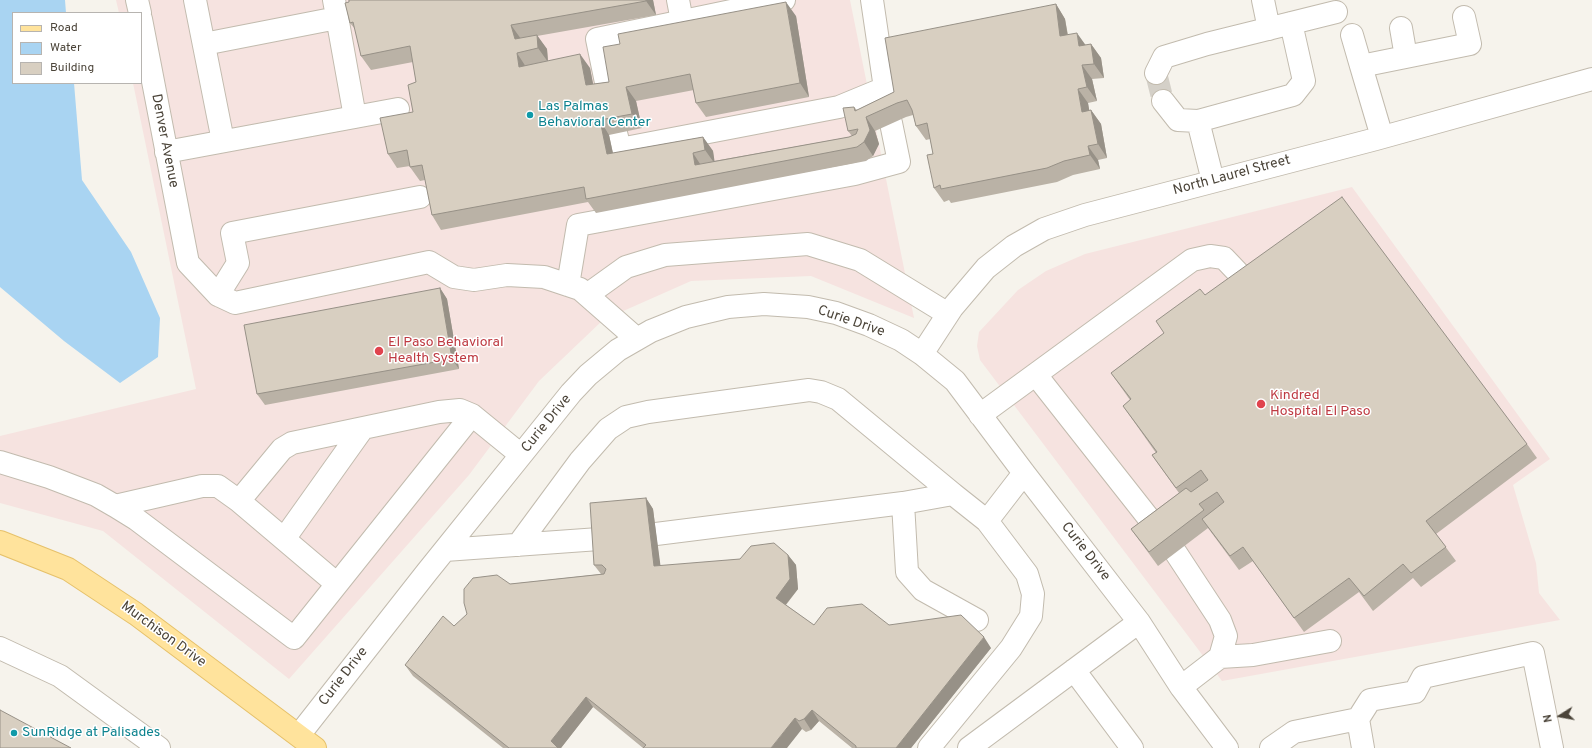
<!DOCTYPE html>
<style>
body{margin:0}
#map{position:relative;width:1592px;height:748px;overflow:hidden;background:#f6f3ec;font-family:Overpass,sans-serif}
canvas{display:block}
.legend{position:absolute;left:12px;top:12px;width:130px;height:72px;box-sizing:border-box;background:#fff;border:1px solid #b7b4b0;margin:0;padding:5px 7px;list-style:none;font-size:12px;color:#4b4439}
.legend li{display:flex;align-items:center;gap:8px;height:20px}
.legend b{width:20px;border:1px solid #b7b4b0}
.north{position:absolute;left:1540px;top:696px;width:40px;height:40px;-webkit-text-stroke:3px #fff;paint-order:stroke;rotate:259deg;font-size:11px;font-weight:700;line-height:16px;text-align:center;color:#4b4439}
.north::after{content:'';display:block;margin:auto;width:14px;height:18px;background:#4b4439;clip-path:polygon(50% 0,100% 100%,50% 72%,0 100%)}
</style>
<div id="map">
<canvas width="1592" height="748"></canvas>
<ul class="legend">
<li><b style="height:5px;background:#ffe39c"></b>Road</li>
<li><b style="height:11px;background:#a9d4f2"></b>Water</li>
<li><b style="height:11px;background:#d8cfc1"></b>Building</li>
</ul>
<div class="north">N</div>
</div>
<script>
const c = document.querySelector('canvas').getContext('2d');
c.lineJoin = 'round';
function paint(path, color) {
  c.fillStyle = color;
  c.fill(path, 'evenodd');
}
function toPath(rows) {
  const path = new Path2D();
  for (const r of rows) {
    path.moveTo(r[0], r[1]);
    for (let i = 2; i < r.length; i += 2) path.lineTo(r[i], r[i + 1]);
  }
  return path;
}
function strokePath(path, color, width, dash) {
  c.strokeStyle = color;
  c.lineWidth = width;
  c.lineCap = dash ? 'butt' : 'round';
  c.setLineDash(dash || []);
  c.stroke(path);
}
function drawText(font, color, halo, rows, align = 'center') {
  c.font = font + ' Overpass,sans-serif';
  c.lineWidth = 3;
  c.setLineDash([]);
  c.textBaseline = 'middle';
  c.strokeStyle = halo;
  c.fillStyle = color;
  for (const [text, x, y, turn = 0] of rows) {
    c.save();
    c.translate(x, y);
    c.rotate((+turn || 0) * Math.PI / 180);
    c.textAlign = isNaN(turn) ? turn : align;
    if (halo) c.strokeText(text, 0, 0);
    c.fillText(text, 0, 0);
    c.restore();
  }
}
paint(toPath([
 [116,0,850,0,914,318,811,276,691,281,603,320,539,381,469,475,289,679,103,531,0,503,0,436,196,389,133,83,141,83,141,13,119,13],
 [1352,187,1550,459,1513,485,1536,563,1539,593,1560,620,1222,681,980,360,977,346,979,332,1018,290,1046,271,1085,254]
]), '#f6e3e0');
paint(toPath([
 [0,0,65,0,66,13,13,13,13,83,74,83,82,180,131,252,160,318,158,357,120,383,64,341,0,287]
]), '#a9d4f2');
strokePath(toPath([
 [1156,73,1163,101]
]), '#d4d0c8', 22, [22, 11]);
const minor = toPath([
 [137,0,140,13],
 [195,0,223,141],
 [334,0,355,117],
 [678,0,682,21],
 [872,0,887,102],
 [1263,0,1269,29],
 [141,19,188,263,218,295,235,303,429,262,454,277,474,280,507,275,544,277,580,289,637,339],
 [1401,28,1406,57],
 [1352,35,1361,66],
 [204,44,337,18],
 [1156,73,1164,57,1207,44,1336,12],
 [609,97,597,39,784,0],
 [1163,101,1178,120,1198,121,1213,181],
 [1198,121,1293,95,1304,81,1291,23],
 [616,133,620,149,839,107,885,88],
 [1382,137,1361,66,1470,44,1464,17],
 [166,152,398,109],
 [568,285,578,225,855,174,899,162,891,123],
 [218,295,238,263,232,233,420,197],
 [587,295,626,267,665,255,808,244,860,260,948,314],
 [922,354,952,308,986,268,1014,246,1044,229,1085,215,1376,139,1592,79],
 [1036,375,1158,530],
 [980,415,1192,260,1210,256,1224,258,1243,278],
 [0,462,49,477,96,495,115,506,136,519,294,638,472,415],
 [239,501,282,449,292,443,439,412,460,410,472,415,521,455],
 [903,503,907,572,923,590,977,620],
 [115,506,202,486,218,486,239,501,337,584],
 [656,534,903,503,953,494,987,521,1024,473],
 [284,539,363,428],
 [518,545,580,461,608,429,626,417,648,412,809,390,821,392,838,399,953,494],
 [445,550,599,539],
 [1176,553,1220,620,1226,636,1220,657,1181,687],
 [0,648,60,676,159,748],
 [1220,657,1253,655,1330,641],
 [1074,670,1132,748],
 [299,735,427,572,571,393,588,375,618,350,651,331,686,317,728,307,764,304,808,307,836,313,869,325,901,340,922,354,955,381,1024,473,1139,622,1181,687,1227,748],
 [929,748,1011,648,1031,616,1033,594,1027,574,987,521],
 [969,748,1139,622],
 [1271,748,1294,732,1358,719],
 [1363,748,1358,719,1370,700,1415,692,1423,677,1533,653,1552,748]
]);
const major = toPath([
 [0,542,68,569,136,614,315,748]
]);
strokePath(minor, '#c2bbae', 24);
strokePath(major, '#e6c16a', 24);
strokePath(minor, '#fff', 22);
strokePath(major, '#ffe39c', 22);
paint(toPath([
 [349,0,653,0,656,15,537,36,547,49,548,61,590,68,593,84,609,82,796,16,809,97,706,117,696,103,694,90,636,101,642,128,609,135,613,153,703,137,713,151,714,161,849,137,852,136,848,131,854,107,857,110,894,92,1056,4,1065,19,1068,35,1086,45,1091,44,1101,58,1104,78,1092,79,1097,101,1088,103,1089,111,1091,110,1101,124,1107,158,1098,160,1100,169,1073,175,1057,182,951,203,949,200,944,202,934,188,933,154,930,139,926,140,916,126,913,115,906,117,875,131,879,144,873,156,866,161,596,213,588,202,441,230,432,215,425,180,420,181,410,167,410,166,397,168,388,154,413,112,416,82,413,62,371,70,361,56,355,29,350,23],
 [440,288,447,299,459,369,265,405,257,394],
 [1205,295,1527,444,1537,458,1436,534,1456,561,1421,587,1413,578,1373,611,1359,592,1304,632,1253,561,1239,570,1208,528,1158,566,1131,529,1179,493,1152,455,1156,453,1123,406,1130,400,1111,373,1164,333],
 [646,498,653,509,660,566,788,555,796,565,798,589,786,605,814,625,889,625,991,648,911,748,852,748,819,721,811,730,806,732,802,729,643,748,593,707,561,748,503,748,413,676,405,665,454,626,510,584,601,574,594,565]
]), '#bab2a6');
paint(toPath([
 [646,0,653,0,656,15,646,1],
 [786,2,796,16,809,97,800,83],
 [1056,4,1065,19,1070,50,1060,36],
 [511,25,521,39,515,39],
 [1077,33,1087,47,1079,46],
 [537,35,547,49,548,62,538,48],
 [1091,44,1101,58,1104,78,1094,64],
 [517,53,526,67,519,67],
 [580,54,590,68,596,99,586,85],
 [1082,65,1092,79,1097,101,1087,87],
 [626,87,636,101,642,128,632,114],
 [1078,89,1088,103,1092,126,1082,112],
 [1091,110,1101,124,1107,158,1098,144],
 [866,117,875,131,879,144,873,156,864,142],
 [600,120,609,135,616,168,607,154],
 [703,137,713,151,715,164,705,150],
 [1088,146,1098,160,1100,169,1090,155],
 [693,153,702,167,695,165],
 [440,288,447,299,459,369,452,359],
 [646,498,653,509,662,577,654,566],
 [788,555,796,565,798,589,783,608,776,598],
 [984,637,991,648,911,748,896,748],
 [586,697,593,707,561,748,556,748,551,741],
 [812,710,819,721,811,730,804,719],
 [795,718,802,729,787,748,771,748]
]), '#979187');
const building = toPath([
 [349,0,646,0,646,1,511,25,515,39,537,35,538,48,517,53,519,67,580,54,586,85,609,82,603,47,620,44,618,34,786,2,800,83,696,103,690,74,626,87,632,114,600,120,607,154,703,137,705,150,693,153,695,165,849,137,856,134,858,129,848,131,843,108,854,107,855,111,894,92,885,38,1056,4,1060,36,1077,33,1079,46,1091,44,1094,64,1082,65,1087,87,1078,89,1082,112,1091,110,1098,144,1088,146,1090,155,1064,161,1047,168,941,189,940,185,934,188,927,155,933,154,927,123,916,126,912,110,907,100,897,103,866,117,870,130,864,142,857,147,586,199,584,187,432,215,422,165,410,167,407,150,388,154,380,118,413,112,408,85,416,82,410,46,361,56,353,22,350,23,345,3,349,2,349,0],
 [1342,197,1527,444,1426,521,1446,547,1411,573,1403,564,1364,596,1349,578,1294,618,1243,547,1230,556,1202,519,1224,502,1217,492,1199,504,1204,510,1149,552,1131,529,1186,488,1191,492,1208,480,1201,470,1176,488,1152,455,1157,452,1123,406,1131,399,1111,373,1164,333,1156,321,1200,289,1205,295,1342,197],
 [440,288,452,359,257,394,244,325,440,288],
 [646,498,654,566,740,559,751,546,774,543,788,555,790,579,776,598,814,625,827,608,862,604,889,625,961,615,984,637,896,748,856,748,856,746,812,710,804,719,799,721,795,718,771,748,643,748,646,745,586,697,551,741,558,748,509,748,405,665,443,616,454,626,467,614,464,603,464,589,473,578,497,575,510,584,604,574,606,569,602,565,594,565,590,503,646,498],
 [0,710,71,748,0,748,0,710]
]);
paint(building, '#d8cfc1');
strokePath(building, '#979187', 1);
for (const [x, y, r, color] of [
 [530,115,4,"#0f9aa8"],
 [379,351,5,"#e0444e"],
 [1261,404,5,"#e0444e"],
 [14,733,4,"#0f9aa8"]
]) {
  const dot = new Path2D();
  dot.arc(x, y, r, 0, 2 * Math.PI);
  c.fillStyle = color;
  c.fill(dot);
  strokePath(dot, '#fff', 1.5);
}
drawText('14px', '#0d838f', '#fff', [
 ["Las Palmas",538,107],
 ["Behavioral Center",538,123],
 ["SunRidge at Palisades",22,733]
], 'left');
drawText('14px', '#4b4439', '#fff', [
 ["Denver Avenue",164,141,79],
 ["North Laurel Street",1232,176,-15],
 ["Curie Drive",851,322,19],
 ["Curie Drive",547,424,-51],
 ["Curie Drive",1085,552,52],
 ["Murchison Drive",163,635,36],
 ["Curie Drive",344,677,-52]
]);
drawText('14px', '#be3a42', '#fff', [
 ["El Paso Behavioral",388,343],
 ["Health System",388,359],
 ["Kindred",1270,396],
 ["Hospital El Paso",1270,412]
], 'left');
</script>
